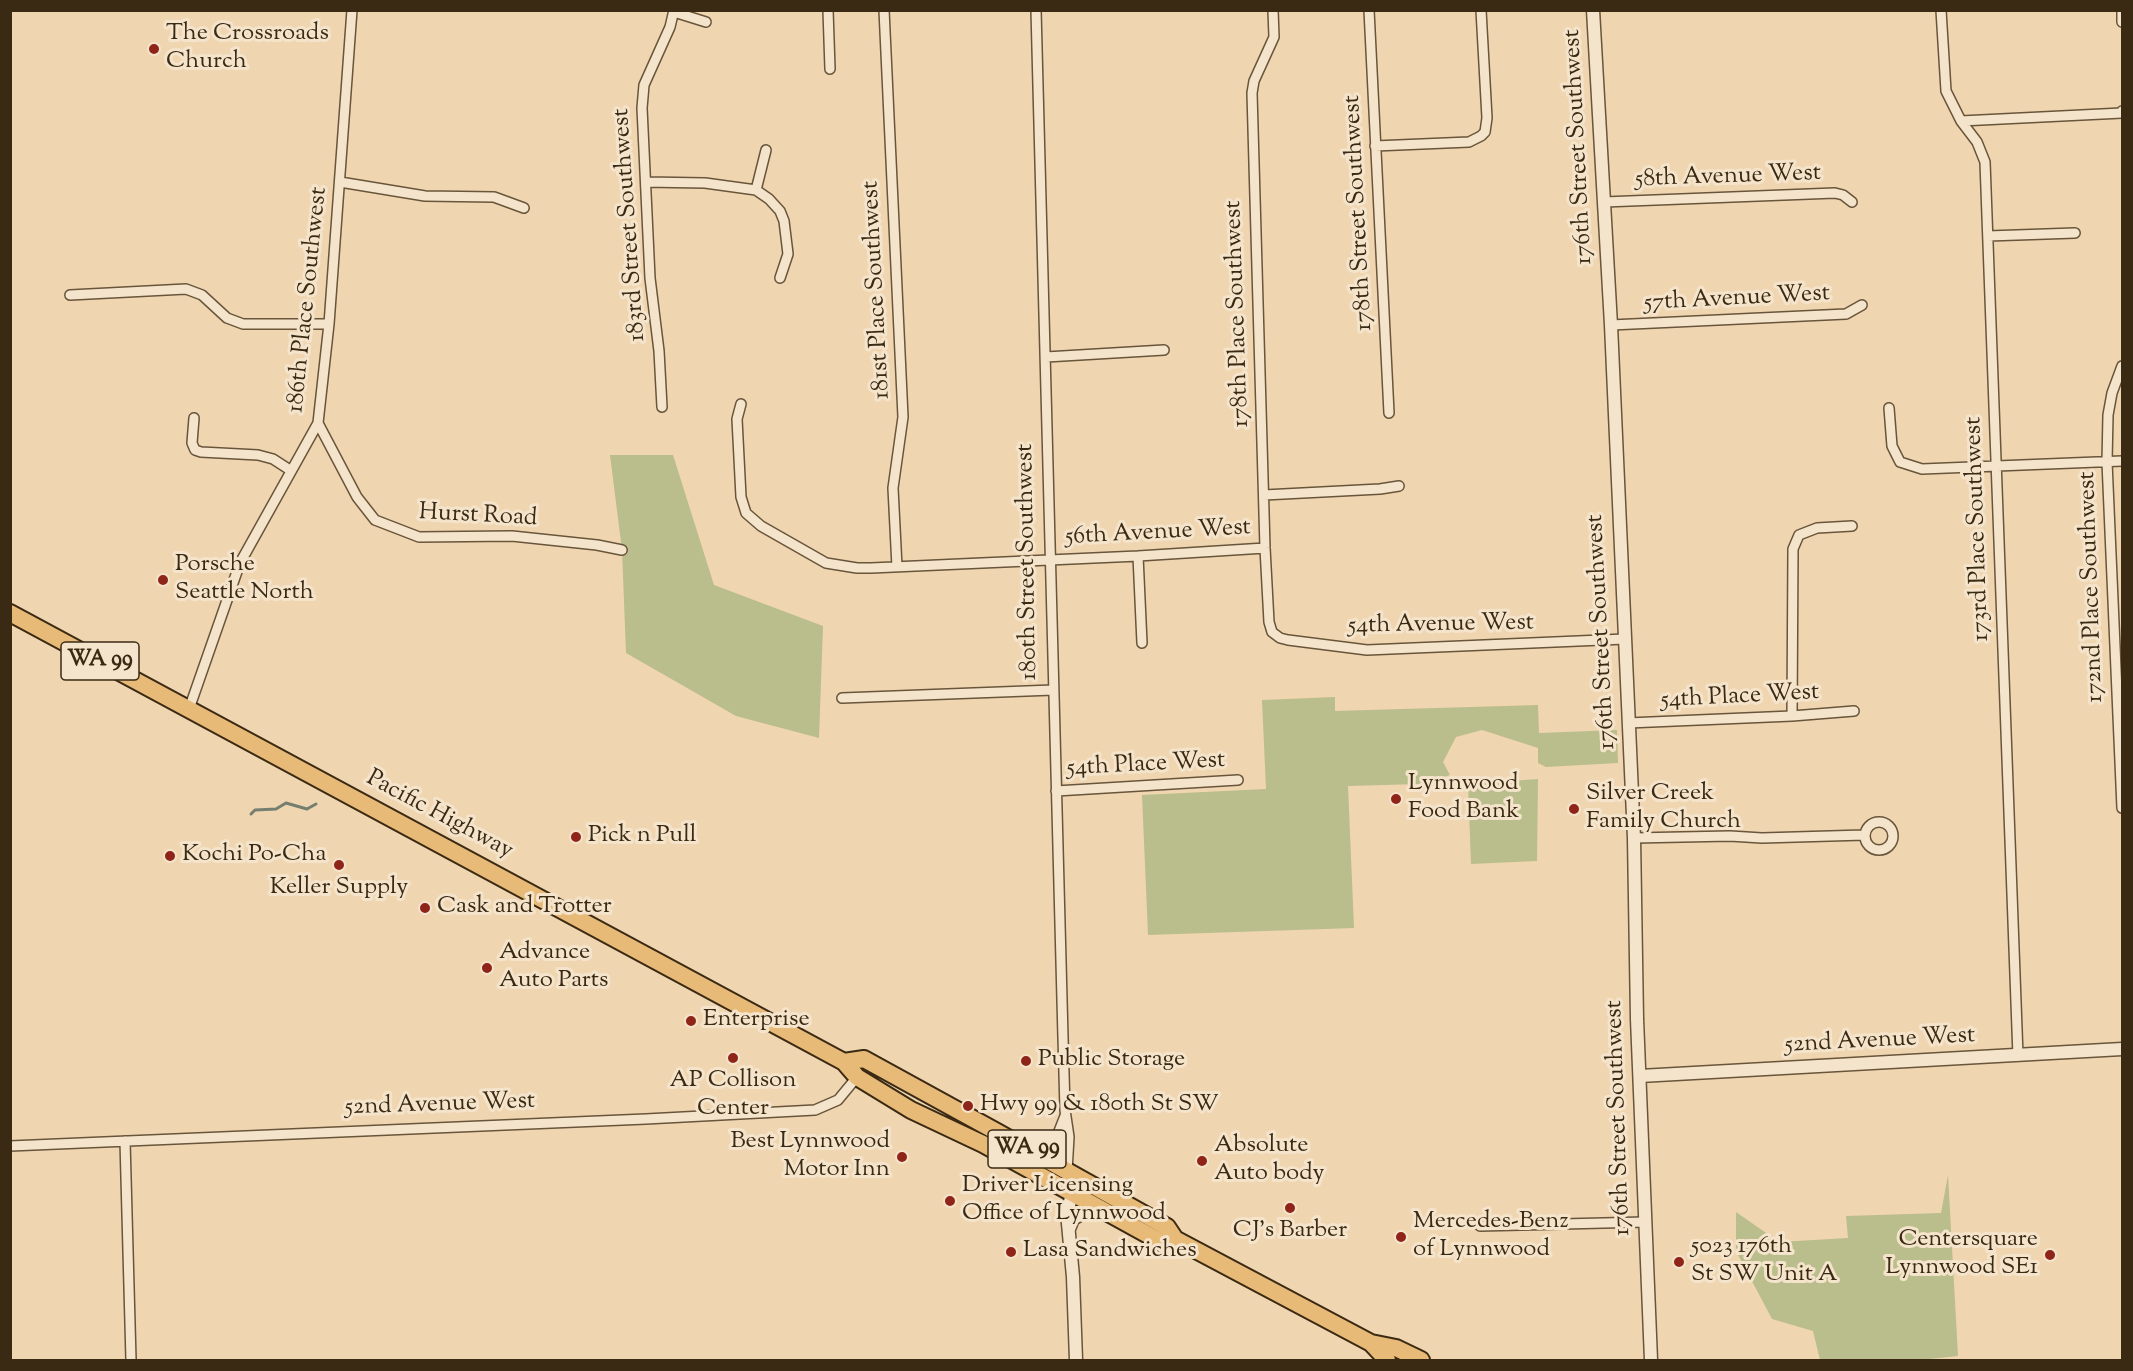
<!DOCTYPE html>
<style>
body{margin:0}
#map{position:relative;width:2133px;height:1371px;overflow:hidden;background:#f0d5b1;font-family:"Sorts Mill Goudy",serif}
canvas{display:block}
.frame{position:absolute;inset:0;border:12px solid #3b2a13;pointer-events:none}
</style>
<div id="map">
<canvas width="2133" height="1371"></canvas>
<div class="frame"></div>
</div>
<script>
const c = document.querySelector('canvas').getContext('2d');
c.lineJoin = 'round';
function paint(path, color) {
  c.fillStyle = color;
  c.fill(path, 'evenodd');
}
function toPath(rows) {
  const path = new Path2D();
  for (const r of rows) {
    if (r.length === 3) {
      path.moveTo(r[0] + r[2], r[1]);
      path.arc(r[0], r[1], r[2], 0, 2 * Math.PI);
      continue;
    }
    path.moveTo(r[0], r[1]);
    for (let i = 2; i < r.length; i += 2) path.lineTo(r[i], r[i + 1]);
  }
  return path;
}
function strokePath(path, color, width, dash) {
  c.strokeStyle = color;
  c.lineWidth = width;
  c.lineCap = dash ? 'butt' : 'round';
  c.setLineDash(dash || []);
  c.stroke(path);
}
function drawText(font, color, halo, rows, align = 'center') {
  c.font = font + ' "Sorts Mill Goudy",serif';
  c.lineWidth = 6;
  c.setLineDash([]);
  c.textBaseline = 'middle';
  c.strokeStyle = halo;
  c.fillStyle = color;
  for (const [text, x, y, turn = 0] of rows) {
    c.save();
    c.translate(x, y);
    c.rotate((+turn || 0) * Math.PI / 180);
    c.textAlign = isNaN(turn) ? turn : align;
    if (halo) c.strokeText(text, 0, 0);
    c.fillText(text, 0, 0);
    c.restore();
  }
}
paint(toPath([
 [610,455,673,455,714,585,823,626,819,738,736,716,626,653,622,550],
 [1335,697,1335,711,1538,705,1539,733,1617,730,1618,763,1546,767,1538,763,1538,748,1482,730,1456,737,1443,762,1450,775,1420,784,1348,786,1354,928,1148,935,1142,795,1266,789,1262,700],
 [1538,779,1537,861,1471,864,1468,784],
 [1948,1175,1958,1356,1920,1360,1820,1360,1813,1331,1772,1319,1736,1251,1736,1212,1779,1242,1848,1238,1846,1216,1941,1213]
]), '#babd8c');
strokePath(toPath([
 [251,814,255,810,276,809,286,803,307,809,316,804]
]), '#747f6f', 3);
const minor = toPath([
 [828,10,830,69],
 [884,10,903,417,893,488,897,567],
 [1036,10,1063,1037,1065,1110,1069,1137,1067,1171],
 [1273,10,1274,37,1254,81,1252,93,1265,548,1269,622,1272,632,1280,638,1288,640,1367,650,1625,639],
 [1369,10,1389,413],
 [1941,10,1946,91,1961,121,1977,142,1985,162,2018,1056],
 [2122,10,2122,22],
 [674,12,706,22],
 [1961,121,2122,113,2122,111],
 [1375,146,1469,142,1481,136,1485,132,1487,118,1481,10],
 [766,150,756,190,769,199,780,211,784,221,788,254,780,278],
 [340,182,425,196,494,197,524,208],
 [646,182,705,183,756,190],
 [1604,202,1835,193,1843,195,1852,202],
 [1988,236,2075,233],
 [70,295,186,289,202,295,227,318,243,324,329,324],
 [1611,325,1846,314,1862,305],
 [1046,357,1164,350],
 [2122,366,2112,393,2108,415,2107,462,2122,808],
 [741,404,737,419,741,497,746,513,761,526,826,563,857,568,871,568,1138,556,1265,548],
 [662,407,659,351,650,278,642,108,644,85,670,27,674,10],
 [1889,408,1892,446,1900,462,1922,469,2122,461],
 [194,418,192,443,195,450,201,452,258,455,273,459,290,470],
 [318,423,357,497,375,520,419,537,512,536,597,545,622,550],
 [1264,495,1380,489,1399,486],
 [1138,556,1142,643],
 [842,698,1053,690],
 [189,709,240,563,318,423,329,324,352,10],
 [1792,716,1793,549,1799,535,1817,528,1852,526],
 [1628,723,1792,716,1854,711],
 [1056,791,1238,780],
 [1879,836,14],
 [1634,838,1730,836,1762,838,1864,835],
 [125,1141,131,1360],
 [10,1146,646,1119,815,1110,838,1100,857,1077],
 [1035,1153,1052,1144,1056,1139,1065,1116],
 [1480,1226,1645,1222]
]);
const tertiary = toPath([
 [1593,10,1611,325,1634,838,1637,1019,1651,1360],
 [1640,1076,2122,1049],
 [1072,1194,1067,1213,1073,1277,1076,1360],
 [1069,1229,1073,1219,1094,1206]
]);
const trunk = toPath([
 [10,613,844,1062,857,1077,911,1110,983,1144,1161,1242,1175,1239],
 [844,1062,864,1059,997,1132,1167,1227,1175,1239,1371,1343,1387,1360],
 [1371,1343,1396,1348,1421,1360]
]);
strokePath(minor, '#68553a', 12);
strokePath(tertiary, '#68553a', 15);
strokePath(trunk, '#3b2a13', 20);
strokePath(minor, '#f5e4cc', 9);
strokePath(tertiary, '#f5e4cc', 12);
strokePath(trunk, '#e8ba78', 16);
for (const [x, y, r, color] of [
 [154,49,6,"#8f2418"],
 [163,580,6,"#8f2418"],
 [1396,799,6,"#8f2418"],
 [1574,809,6,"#8f2418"],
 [576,837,6,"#8f2418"],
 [170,856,6,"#8f2418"],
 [339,865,6,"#8f2418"],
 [425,908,6,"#8f2418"],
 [487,968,6,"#8f2418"],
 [691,1021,6,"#8f2418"],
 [733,1058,6,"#8f2418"],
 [1026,1061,6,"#8f2418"],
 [968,1106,6,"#8f2418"],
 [902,1157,6,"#8f2418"],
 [1202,1161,6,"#8f2418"],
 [950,1201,6,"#8f2418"],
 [1290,1208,6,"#8f2418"],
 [1401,1237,6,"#8f2418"],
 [1011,1252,6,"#8f2418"],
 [2050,1255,6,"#8f2418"],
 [1679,1262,6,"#8f2418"]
]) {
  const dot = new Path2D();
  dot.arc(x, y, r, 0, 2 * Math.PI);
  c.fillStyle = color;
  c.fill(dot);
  strokePath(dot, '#f5e4cc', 2);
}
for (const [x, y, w] of [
 [100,661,78],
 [1027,1149,78]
]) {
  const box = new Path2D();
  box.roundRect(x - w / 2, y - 19, w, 38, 4.5);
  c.fillStyle = '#f5e4cc';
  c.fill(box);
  strokePath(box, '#3b2a13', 1.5);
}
drawText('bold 22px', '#3b2a13', null, [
 ["WA 99",100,661],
 ["WA 99",1027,1149]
]);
drawText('24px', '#3b2a13', '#f5e4cc', [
 ["The Crossroads",166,35],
 ["Church",166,63],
 ["Porsche",175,566],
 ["Seattle North",175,594],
 ["Lynnwood",1408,785],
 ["Food Bank",1408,813],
 ["Silver Creek",1586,795],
 ["Family Church",1586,823],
 ["Pick n Pull",588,837],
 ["Kochi Po-Cha",182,856],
 ["Keller Supply",339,889,"center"],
 ["Cask and Trotter",437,908],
 ["Advance",499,954],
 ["Auto Parts",499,982],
 ["Enterprise",703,1021],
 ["Public Storage",1038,1061],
 ["AP Collison",733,1082,"center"],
 ["Center",733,1110,"center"],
 ["Hwy 99 & 180th St SW",980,1106],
 ["Best Lynnwood",890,1143,"right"],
 ["Motor Inn",890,1171,"right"],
 ["Absolute",1214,1147],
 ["Auto body",1214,1175],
 ["Driver Licensing",962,1187],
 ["Office of Lynnwood",962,1215],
 ["Mercedes-Benz",1413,1223],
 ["of Lynnwood",1413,1251],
 ["CJ's Barber",1290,1232,"center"],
 ["Centersquare",2038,1241,"right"],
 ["Lynnwood SE1",2038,1269,"right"],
 ["5023 176th",1691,1248],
 ["St SW Unit A",1691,1276],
 ["Lasa Sandwiches",1023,1252]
], 'left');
drawText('24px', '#3b2a13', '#f5e4cc', [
 ["176th Street Southwest",1580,147,-93],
 ["58th Avenue West",1728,178,-2],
 ["178th Street Southwest",1360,213,-93],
 ["183rd Street Southwest",631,225,-94],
 ["181st Place Southwest",878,290,-93],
 ["186th Place Southwest",309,300,-84],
 ["57th Avenue West",1737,300,-3],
 ["178th Place Southwest",1239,314,-92],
 ["Hurst Road",478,517,3],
 ["173rd Place Southwest",1979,529,-92],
 ["56th Avenue West",1158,534,-3],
 ["180th Street Southwest",1029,562,-91],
 ["172nd Place Southwest",2093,587,-92],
 ["54th Avenue West",1441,626,-1],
 ["176th Street Southwest",1603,632,-93],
 ["54th Place West",1740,698,-3],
 ["54th Place West",1146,766,-3],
 ["Pacific Highway",439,816,28],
 ["52nd Avenue West",1880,1042,-3],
 ["52nd Avenue West",440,1106,-2],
 ["176th Street Southwest",1620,1118,-92]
]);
</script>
